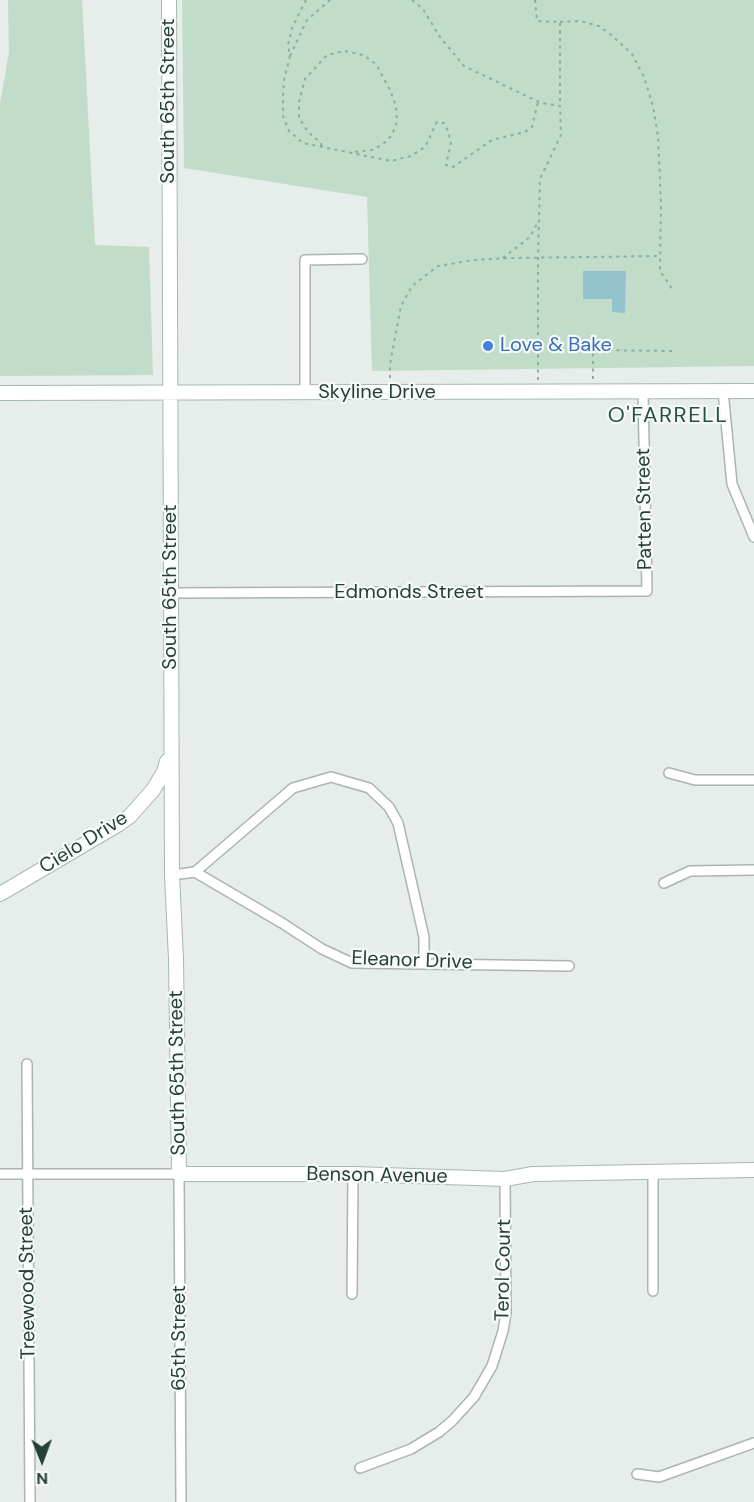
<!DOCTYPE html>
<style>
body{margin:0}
#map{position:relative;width:754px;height:1502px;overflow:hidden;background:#e6edea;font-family:"DM Sans",sans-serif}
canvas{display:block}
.north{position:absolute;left:12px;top:1430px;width:60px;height:60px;-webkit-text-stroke:4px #f6faf8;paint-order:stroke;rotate:179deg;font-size:16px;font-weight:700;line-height:24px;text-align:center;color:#263e38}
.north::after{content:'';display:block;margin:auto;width:21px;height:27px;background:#263e38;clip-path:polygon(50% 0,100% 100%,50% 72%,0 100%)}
</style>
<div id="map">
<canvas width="754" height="1502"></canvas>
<div class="north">N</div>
</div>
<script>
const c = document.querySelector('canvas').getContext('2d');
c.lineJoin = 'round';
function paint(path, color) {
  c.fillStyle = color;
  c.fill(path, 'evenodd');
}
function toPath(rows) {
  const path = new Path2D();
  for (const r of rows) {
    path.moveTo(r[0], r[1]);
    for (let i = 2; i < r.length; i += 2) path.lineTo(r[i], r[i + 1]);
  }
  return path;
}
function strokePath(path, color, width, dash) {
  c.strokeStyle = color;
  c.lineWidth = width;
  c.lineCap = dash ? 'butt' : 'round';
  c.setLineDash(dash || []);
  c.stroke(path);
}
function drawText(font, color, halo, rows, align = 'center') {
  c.font = font + ' "DM Sans",sans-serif';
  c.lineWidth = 4.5;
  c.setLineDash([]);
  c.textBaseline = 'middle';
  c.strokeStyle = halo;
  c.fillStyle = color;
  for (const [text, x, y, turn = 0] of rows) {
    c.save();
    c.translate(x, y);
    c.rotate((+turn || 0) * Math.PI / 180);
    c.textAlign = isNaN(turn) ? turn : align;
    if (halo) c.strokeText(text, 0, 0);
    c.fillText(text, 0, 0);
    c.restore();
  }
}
paint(toPath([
 [8,0,82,0,95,245,149,247,153,375,0,376,0,104,9,52],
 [182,0,754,0,754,366,372,371,367,197,184,168]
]), '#c1dcc8');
paint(toPath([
 [583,271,626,271,625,313,612,312,612,299,583,299]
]), '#93c4cd');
const street = toPath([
 [723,391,732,484,754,537],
 [305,394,305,260,362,259],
 [171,593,647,591,643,391],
 [669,773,695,780,754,780],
 [195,872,293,788,331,777,369,788,389,807,398,823,424,937,424,954,421,963],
 [172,875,195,872,282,923,322,949,352,963,569,966],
 [664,883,690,871,754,870],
 [27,1064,30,1502],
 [0,1174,179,1174,181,1502],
 [653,1291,653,1172],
 [352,1294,353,1174],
 [360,1468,411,1449,439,1432,452,1421,474,1397,492,1366,503,1331,506,1313,505,1179],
 [637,1474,659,1477,754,1443]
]);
const secondary = toPath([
 [169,0,172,875,176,959,179,1174,353,1174,505,1179,533,1174,754,1170],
 [0,393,754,391],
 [0,894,119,824,130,816,153,790,164,772,167,761]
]);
strokePath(street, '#a9b5b1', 12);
strokePath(secondary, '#a5b8b2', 16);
strokePath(toPath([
 [306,0,292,28,288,45,290,56,307,20,330,0],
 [412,0,423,9,440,37,464,66,541,103,560,106,561,135,540,179,538,258,538,381],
 [535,0,537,21,560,22,560,106],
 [560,22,580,21,599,26,610,34,632,54,644,77,653,106,658,136,661,204,660,271,673,290],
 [290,56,284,80,283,97,283,116,289,131,303,143,391,161,411,156,425,147,437,122,444,123,448,131,451,143,446,165,453,167,492,140,525,132,532,127,538,102],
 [322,146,320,142,309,133,299,118,299,102,305,79,327,55,345,51,363,55,376,64,390,90,396,106,397,122,392,135,383,144,372,150,353,152],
 [503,258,530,237,538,222],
 [593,344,593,350],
 [390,378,390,364,401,306,412,286,438,266,473,260,510,258,659,256],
 [593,379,593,350,673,351]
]), '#89aea2', 2, [3, 4.5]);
strokePath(street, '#fff', 9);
strokePath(secondary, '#fff', 14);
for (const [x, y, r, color] of [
 [488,346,6,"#3f7fe0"]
]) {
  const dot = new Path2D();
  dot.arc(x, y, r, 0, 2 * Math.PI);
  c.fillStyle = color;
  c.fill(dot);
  strokePath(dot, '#f6faf8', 2);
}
drawText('20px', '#263e38', '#f6faf8', [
 ["South 65th Street",169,101,-90],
 ["Skyline Drive",377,393],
 ["Patten Street",645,509,-91],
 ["South 65th Street",171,587,-90],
 ["Edmonds Street",409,593],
 ["Cielo Drive",84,843,-32],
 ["Eleanor Drive",412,961,2],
 ["South 65th Street",178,1073,-91],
 ["Benson Avenue",377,1176,1],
 ["Terol Court",504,1270,-89],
 ["Treewood Street",28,1283,-91],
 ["65th Street",180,1338,-90]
]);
drawText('20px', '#366cbe', '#f6faf8', [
 ["Love & Bake",500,346]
], 'left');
c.letterSpacing = '1.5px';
drawText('22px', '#234f44', '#f6faf8', [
 ["O'FARRELL",668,416]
]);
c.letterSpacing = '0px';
</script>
